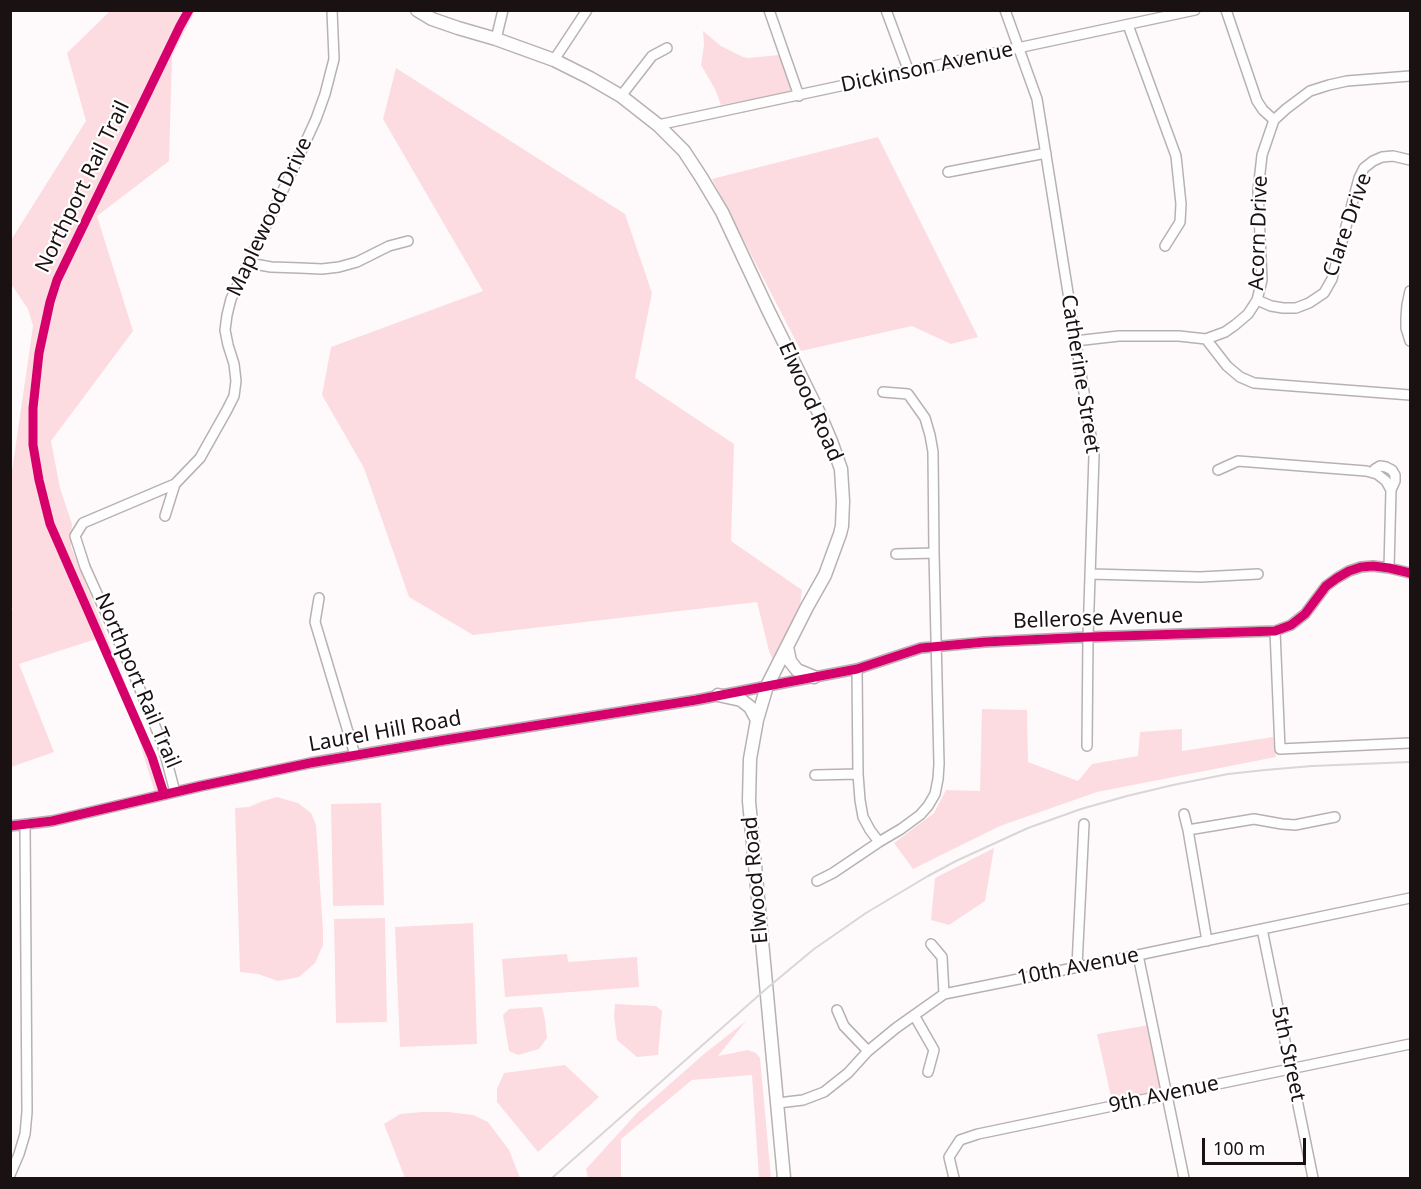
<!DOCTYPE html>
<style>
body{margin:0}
#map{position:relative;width:1421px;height:1189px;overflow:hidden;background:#fefafb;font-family:"Noto Sans",sans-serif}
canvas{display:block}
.frame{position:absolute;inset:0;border:12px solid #1a1112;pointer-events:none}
.scale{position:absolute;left:1202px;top:1138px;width:104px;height:27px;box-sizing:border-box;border:3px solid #1a1112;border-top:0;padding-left:8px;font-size:18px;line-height:21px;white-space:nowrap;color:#1a1112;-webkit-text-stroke:4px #fff;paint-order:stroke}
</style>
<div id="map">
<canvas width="1421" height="1189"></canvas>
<div class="frame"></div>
<div class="scale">100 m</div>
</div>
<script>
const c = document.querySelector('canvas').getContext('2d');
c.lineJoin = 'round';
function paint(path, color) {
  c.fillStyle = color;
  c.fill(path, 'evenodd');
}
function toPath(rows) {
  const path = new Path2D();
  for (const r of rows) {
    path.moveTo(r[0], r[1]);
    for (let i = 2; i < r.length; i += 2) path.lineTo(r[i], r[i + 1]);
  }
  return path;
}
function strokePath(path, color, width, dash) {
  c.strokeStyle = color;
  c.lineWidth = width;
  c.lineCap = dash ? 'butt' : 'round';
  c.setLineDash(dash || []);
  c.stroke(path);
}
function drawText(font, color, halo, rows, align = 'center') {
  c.font = font + ' "Noto Sans",sans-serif';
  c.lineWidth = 4.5;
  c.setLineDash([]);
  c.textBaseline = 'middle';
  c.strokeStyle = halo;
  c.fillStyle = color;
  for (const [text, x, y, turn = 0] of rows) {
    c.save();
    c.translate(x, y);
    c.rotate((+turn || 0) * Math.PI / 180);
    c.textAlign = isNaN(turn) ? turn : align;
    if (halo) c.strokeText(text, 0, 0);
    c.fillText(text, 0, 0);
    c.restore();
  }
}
paint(toPath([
 [110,11,195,11,172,56,169,161,97,216,133,331,51,441,60,488,72,524,71,547,169,793,156,796,138,737,96,639,19,664,54,752,11,767,10,610,13,609,10,603,11,478,33,326,28,309,11,284,11,240,86,121,67,53],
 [703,31,721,46,743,57,748,58,779,55,785,63,792,87,790,92,721,105,715,89,701,65,704,45],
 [396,68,625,214,652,293,635,378,734,444,731,541,802,590,796,637,785,659,779,675,769,651,757,602,473,635,409,597,364,468,322,395,331,347,483,291,383,119],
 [878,137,978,337,951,344,912,326,801,351,712,179],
 [982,709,1027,710,1028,762,1078,781,1092,764,1138,756,1140,732,1182,729,1182,751,1273,737,1276,757,1097,792,1000,826,913,869,894,843,934,813,946,790,980,791],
 [277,797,298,803,311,813,316,825,323,931,323,945,315,963,299,977,278,981,258,974,240,972,235,808,249,807,263,801],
 [381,803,384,905,333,906,331,804],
 [994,848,985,901,949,925,931,920,935,878],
 [385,918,387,1022,336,1023,334,919],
 [473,923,477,1044,400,1047,395,927],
 [567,954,568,962,637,957,639,987,505,997,502,959],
 [615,1004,656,1006,662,1011,658,1055,637,1057,617,1040,614,1016],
 [542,1007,545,1020,547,1038,539,1049,518,1055,509,1051,503,1015,509,1009],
 [746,1021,718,1056,748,1050,756,1053,760,1058,771,1178,759,1178,752,1075,692,1080,621,1139,621,1178,588,1178,586,1169,637,1113,704,1054],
 [1149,1025,1163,1089,1112,1101,1097,1034],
 [565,1065,599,1097,538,1152,497,1102,497,1089,504,1073],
 [422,1112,448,1112,473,1115,488,1122,509,1150,520,1178,405,1178,384,1124,400,1114]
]), '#fcdce1');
const minor = toPath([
 [769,10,799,96],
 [886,10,909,72],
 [1005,10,1037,99,1094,455,1088,637,1087,746],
 [1226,10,1257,101,1263,110,1274,120],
 [1128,25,1176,156,1181,204,1180,222,1165,246],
 [496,39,503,10],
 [554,60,587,10],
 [621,96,652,56,667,48],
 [658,125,1195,10],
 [948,172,1046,153],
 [249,263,271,267,300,268,322,269,339,267,357,262,389,246,408,241],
 [1410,291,1407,305,1406,317,1406,328,1410,341],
 [1257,300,1271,306,1283,308,1296,308,1309,303,1324,293,1332,279,1359,178,1364,168,1373,161,1382,157,1393,156,1410,160],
 [1206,339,1227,366,1240,377,1254,383,1410,395],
 [1075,341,1119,336,1179,336,1206,339,1225,332,1235,325,1248,314,1257,300,1262,280,1258,191,1262,155,1274,120,1286,109,1310,91,1329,85,1347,81,1410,76],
 [1218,470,1238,461,1366,471,1377,474,1386,481,1391,490,1389,568],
 [1373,473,1375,469,1380,466,1386,467,1392,470,1395,475,1395,481,1391,490],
 [165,516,175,484],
 [896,554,934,553],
 [1091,574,1200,577,1258,574],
 [319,598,315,622,355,755],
 [1275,631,1280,749,1410,743],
 [857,669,858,774,860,800,863,817,870,830,879,842],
 [815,775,858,774],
 [175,792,162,743,137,682,85,567,75,536,83,523,175,484,200,458,227,410,234,396,236,381,234,364,228,345,225,330,227,315,231,299,295,165,316,119,325,94,334,59,332,10],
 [1184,814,1188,830,1207,941],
 [10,826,52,821,201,786,310,763,445,740,696,700,783,683,857,669,921,648,985,642,1088,637,1275,631,1291,625,1305,614,1326,586,1337,578,1349,571,1361,567,1373,566,1389,568,1410,573],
 [1188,830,1254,819,1282,824,1295,825,1335,817],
 [817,881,833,873,879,842,901,829,920,815,928,806,935,794,938,779,939,764,934,553,933,452,930,435,925,418,908,394,883,392],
 [1262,929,1313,1178],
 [931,944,942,957,944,994],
 [1138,955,1184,1178],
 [1077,966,1084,824],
 [837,1010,844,1026,868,1051],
 [914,1015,934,1050,928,1072],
 [778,1103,803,1100,824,1092,848,1073,868,1051,896,1028,944,994,1138,955,1410,898],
 [10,1175,19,1154,25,1134,27,1112,25,824],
 [954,1178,949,1157,960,1140,978,1134,1410,1044]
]);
const major = toPath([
 [417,10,432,19,458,28,496,39,554,60,590,78,621,96,658,125,684,151,701,177,722,212,768,310,819,413,831,441,841,469,843,501,842,526,840,534,825,575,807,607,767,686,757,720,750,759,749,801,784,1178],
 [787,647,790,661,797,670,814,677],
 [718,695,741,700,750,707,757,720]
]);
strokePath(minor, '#b8b1b2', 12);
strokePath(major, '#b8b1b2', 15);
strokePath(minor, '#fffefe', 9);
strokePath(major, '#fffefe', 12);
strokePath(toPath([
 [552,1178,766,989,814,949,866,913,928,876,956,861,1028,828,1081,809,1127,796,1173,785,1228,774,1265,770,1312,766,1410,762]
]), '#d8d6d6', 2);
strokePath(toPath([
 [164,794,152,757,50,524,39,480,33,445,33,408,39,353,50,302,57,280,180,26,189,10],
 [10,826,52,821,201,786,310,763,445,740,696,700,783,683,857,669,921,648,985,642,1088,637,1275,631,1291,625,1305,614,1326,586,1337,578,1349,571,1361,567,1373,566,1389,568,1410,573]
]), '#d6006c', 9);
drawText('21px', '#1a1112', '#fff', [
 ["Dickinson Avenue",927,68,-12],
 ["Northport Rail Trail",83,187,-64],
 ["Maplewood Drive",270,217,-65],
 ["Clare Drive",1348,225,-71],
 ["Acorn Drive",1259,233,-88],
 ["Catherine Street",1080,374,81],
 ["Elwood Road",810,402,66],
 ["Bellerose Avenue",1098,619,-2],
 ["Northport Rail Trail",137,681,67],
 ["Laurel Hill Road",385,732,-10],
 ["Elwood Road",756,880,-95],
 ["10th Avenue",1078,967,-11],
 ["5th Street",1288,1054,78],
 ["9th Avenue",1164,1095,-12]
]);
</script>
